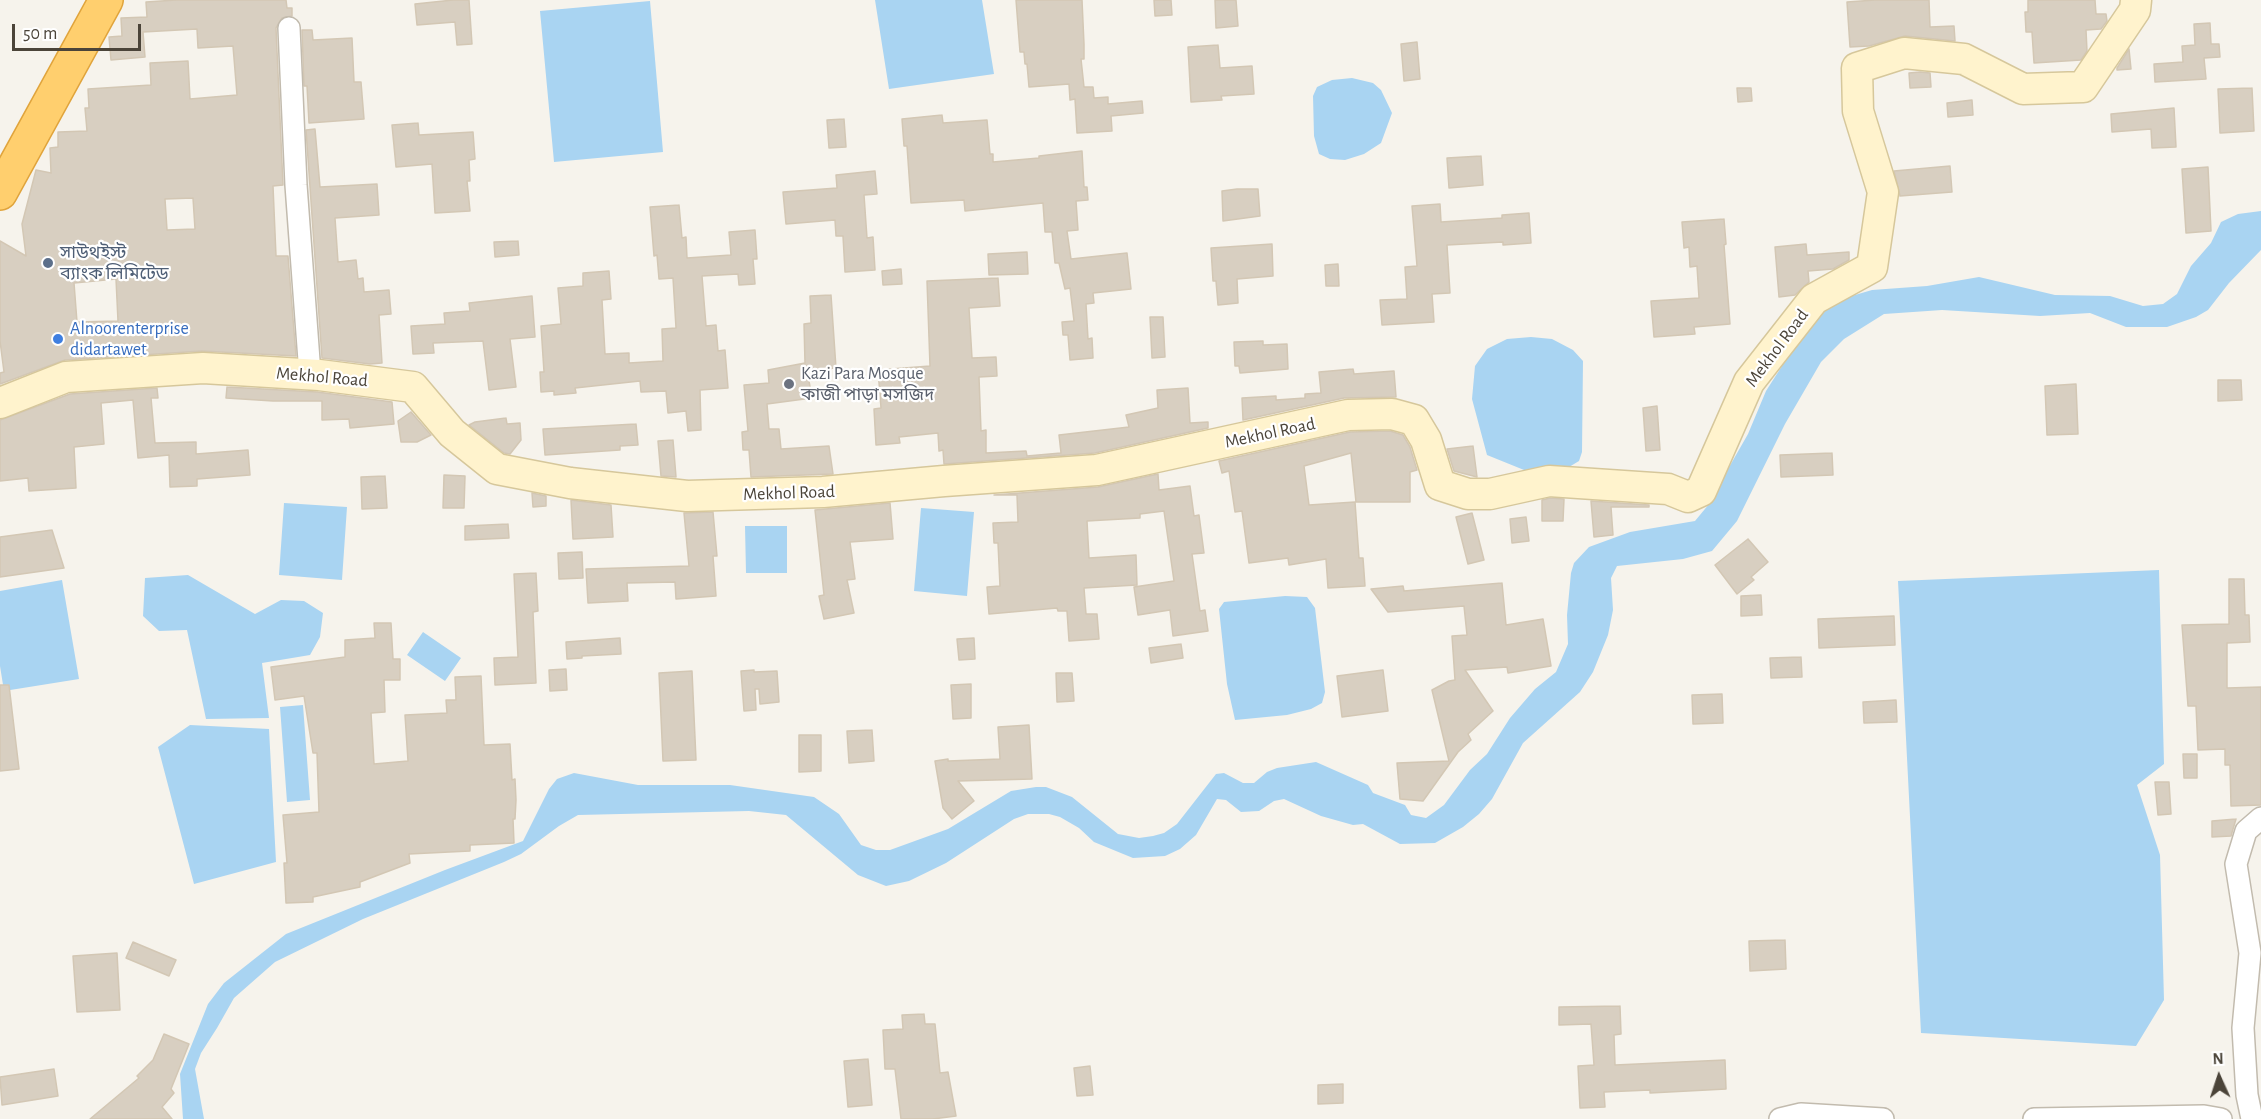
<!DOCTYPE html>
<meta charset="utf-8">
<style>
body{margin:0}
#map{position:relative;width:2261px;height:1119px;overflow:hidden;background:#f6f3ec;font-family:"Alegreya Sans",sans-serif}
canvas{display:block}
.north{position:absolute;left:2189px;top:1047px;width:60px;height:60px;-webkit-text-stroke:4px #fff;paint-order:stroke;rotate:357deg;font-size:16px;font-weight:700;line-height:24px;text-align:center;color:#4b4439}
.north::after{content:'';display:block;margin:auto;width:21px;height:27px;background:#4b4439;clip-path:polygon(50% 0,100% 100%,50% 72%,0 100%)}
.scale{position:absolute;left:12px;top:24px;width:129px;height:27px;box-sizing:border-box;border:3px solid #4b4439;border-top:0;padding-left:8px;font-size:18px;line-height:21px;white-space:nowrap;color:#4b4439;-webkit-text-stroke:4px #fff;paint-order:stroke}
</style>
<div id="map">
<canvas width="2261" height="1119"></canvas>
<div class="north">N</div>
<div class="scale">50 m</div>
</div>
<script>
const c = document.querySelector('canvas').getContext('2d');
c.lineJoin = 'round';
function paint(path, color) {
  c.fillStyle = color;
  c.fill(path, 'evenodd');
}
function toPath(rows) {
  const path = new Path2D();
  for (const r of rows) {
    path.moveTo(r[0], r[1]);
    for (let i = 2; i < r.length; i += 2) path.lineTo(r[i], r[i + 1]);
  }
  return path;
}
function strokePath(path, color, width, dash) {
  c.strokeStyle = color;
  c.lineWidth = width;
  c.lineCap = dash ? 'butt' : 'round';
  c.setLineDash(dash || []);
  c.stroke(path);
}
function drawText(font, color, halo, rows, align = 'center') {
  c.font = font + ' "Alegreya Sans","Noto Sans Bengali",sans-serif';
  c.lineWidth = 4.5;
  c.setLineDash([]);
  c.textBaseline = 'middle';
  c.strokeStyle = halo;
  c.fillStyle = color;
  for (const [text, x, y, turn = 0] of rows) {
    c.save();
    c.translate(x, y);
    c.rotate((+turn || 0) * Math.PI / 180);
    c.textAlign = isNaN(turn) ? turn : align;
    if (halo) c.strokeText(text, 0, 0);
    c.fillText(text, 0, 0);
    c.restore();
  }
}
paint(toPath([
 [875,0,982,0,994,74,889,89],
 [650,1,663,152,554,162,540,11],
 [1352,78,1373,83,1381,90,1392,113,1381,143,1364,154,1345,160,1330,159,1319,154,1314,136,1313,96,1317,87,1332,80],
 [2261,211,2261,250,2229,283,2208,310,2196,317,2167,327,2126,327,2090,313,2040,316,1942,310,1884,314,1844,339,1821,362,1785,424,1737,521,1712,551,1683,559,1617,566,1611,578,1613,610,1608,635,1593,672,1580,692,1523,743,1492,799,1479,814,1463,827,1435,843,1400,844,1363,824,1353,825,1321,816,1284,799,1274,801,1259,811,1241,812,1226,800,1217,799,1196,835,1180,849,1165,856,1133,858,1094,842,1079,828,1060,817,1049,814,1028,814,1014,819,946,863,909,881,886,886,858,875,786,815,749,811,578,815,559,826,521,854,504,862,363,919,275,962,234,998,217,1028,201,1053,195,1069,204,1119,183,1119,180,1074,208,1004,224,983,286,934,445,870,523,841,549,789,557,779,574,773,638,785,730,785,814,797,839,814,861,845,876,850,890,850,948,829,1011,791,1036,787,1046,787,1072,797,1118,834,1139,838,1153,836,1164,833,1177,824,1216,774,1224,773,1243,783,1254,783,1267,772,1277,768,1316,762,1368,785,1373,793,1405,805,1411,815,1426,818,1444,805,1470,770,1487,754,1510,718,1535,689,1556,672,1568,644,1567,615,1571,573,1574,563,1589,547,1630,532,1695,521,1714,498,1728,469,1748,434,1766,391,1821,305,1872,290,1927,286,1979,277,2055,295,2110,296,2143,306,2163,304,2177,294,2191,266,2211,243,2221,222,2238,214],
 [1531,337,1552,339,1573,350,1583,361,1582,452,1579,461,1564,470,1529,472,1487,455,1472,399,1475,366,1487,349,1507,339],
 [284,503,347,507,342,580,279,575],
 [921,508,974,512,967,596,914,591],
 [745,526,787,526,787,573,746,573],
 [2159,570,2164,764,2137,785,2160,855,2164,1000,2136,1046,1921,1033,1898,581],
 [188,575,255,614,281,600,304,601,323,613,320,637,310,655,262,663,269,718,206,719,187,630,159,631,143,616,145,578],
 [62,580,79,679,4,691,0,666,0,591],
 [1285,596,1307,597,1315,608,1325,692,1322,703,1311,709,1287,715,1235,720,1227,684,1219,609,1224,602],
 [423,632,461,658,445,681,407,655],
 [303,705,310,800,287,802,280,707],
 [190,725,269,729,276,862,194,884,158,747]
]), '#a9d4f2');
const building = toPath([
 [176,0,286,0,287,8,292,8,292,16,282,18,276,28,283,185,273,186,276,256,288,256,296,356,202,351,65,360,0,384,0,373,4,372,0,341,0,241,26,256,22,224,36,170,51,173,50,148,58,147,58,132,87,131,85,108,89,108,88,89,151,85,150,63,188,61,190,99,237,95,233,46,198,48,197,29,143,32,145,57,111,60,109,37,122,36,121,18,147,17,146,2,176,0],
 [193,198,195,229,167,230,165,199,193,198],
 [116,279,118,321,77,322,74,283,116,279],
 [453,0,469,0,472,44,457,45,455,22,417,25,415,4,453,0],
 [1016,0,1082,0,1084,44,1084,59,1081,59,1084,87,1093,87,1094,98,1108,97,1108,104,1142,101,1143,113,1111,116,1112,131,1077,133,1075,99,1070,100,1069,84,1029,87,1027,64,1025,64,1024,52,1020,52,1016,0],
 [1154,0,1171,0,1172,15,1155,16,1154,0],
 [1215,0,1236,0,1238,26,1216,28,1215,0],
 [1875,0,1929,0,1930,27,1954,26,1955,41,1905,36,1869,46,1850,47,1847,2,1875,0],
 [2028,0,2095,0,2096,14,2106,14,2107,21,2101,29,2086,30,2087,51,2081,60,2034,63,2032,32,2026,32,2025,12,2028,12,2028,0],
 [2210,23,2211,44,2219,44,2220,57,2204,58,2206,79,2155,82,2154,64,2183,62,2182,46,2195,45,2194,24,2210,23],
 [302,30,312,30,313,40,352,38,354,82,361,82,364,119,309,123,307,86,304,86,302,30],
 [1417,42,1420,79,1404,81,1401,44,1417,42],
 [1218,45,1220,68,1252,66,1254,94,1221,96,1222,100,1191,102,1188,47,1218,45],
 [2129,49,2131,69,2117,70,2117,68,2129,49],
 [1920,72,1930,73,1931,87,1910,88,1909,73,1920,72],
 [1737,88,1751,88,1752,101,1738,102,1737,88],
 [2252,88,2254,131,2220,133,2218,89,2252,88],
 [1972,100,1973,115,1948,117,1947,103,1972,100],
 [2174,108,2176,147,2152,148,2151,129,2112,132,2111,114,2174,108],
 [942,115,943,123,987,120,990,154,993,154,993,162,1039,158,1039,156,1082,151,1084,187,1087,187,1088,200,1076,201,1078,230,1067,231,1071,259,1127,253,1131,289,1093,293,1094,303,1086,304,1088,339,1092,338,1093,358,1070,360,1068,335,1063,335,1062,322,1074,321,1070,288,1065,289,1059,263,1055,263,1052,232,1045,232,1043,203,965,211,964,200,911,203,907,146,904,146,902,119,942,115],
 [844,119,846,147,829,148,827,120,844,119],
 [418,123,419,135,473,132,475,159,469,160,470,181,467,181,470,211,435,213,432,164,396,167,392,125,418,123],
 [315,129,320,187,377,184,379,215,335,218,338,262,356,260,358,279,363,278,364,292,389,290,391,314,379,315,382,363,370,364,322,358,306,130,315,129],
 [1481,156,1483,185,1449,188,1447,158,1481,156],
 [1950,166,1952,192,1900,196,1894,171,1950,166],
 [2208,167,2211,231,2186,233,2182,169,2208,167],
 [875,171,877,194,864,195,867,238,873,237,875,270,845,272,843,236,836,236,835,220,786,224,783,192,837,188,836,175,875,171],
 [1237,189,1258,189,1260,216,1223,221,1222,191,1237,189],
 [1440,204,1441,222,1502,218,1502,215,1529,213,1531,243,1503,245,1503,242,1447,245,1450,293,1432,294,1434,322,1382,325,1380,300,1407,299,1405,267,1417,266,1412,206,1440,204],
 [679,205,682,238,686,237,687,258,731,255,729,232,755,230,757,259,753,259,755,284,739,285,738,274,702,276,706,326,716,325,718,351,725,350,728,388,700,390,701,430,688,431,686,411,668,413,666,391,641,392,640,381,575,388,576,393,554,395,554,391,541,392,540,372,544,372,541,326,561,324,558,288,583,286,583,273,609,271,611,299,602,300,605,354,629,353,629,363,663,361,662,329,676,328,673,278,659,279,657,255,654,256,650,207,679,205],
 [1724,219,1726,244,1724,245,1730,324,1694,327,1695,334,1654,337,1651,301,1699,298,1697,266,1690,267,1689,247,1684,248,1682,222,1724,219],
 [518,241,519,255,495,257,494,242,518,241],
 [1272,244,1273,276,1237,279,1238,303,1218,305,1216,281,1213,281,1211,248,1272,244],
 [1806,244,1807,255,1849,252,1849,260,1833,269,1808,271,1809,282,1795,295,1779,297,1775,247,1806,244],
 [1027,252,1028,274,989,275,988,254,1027,252],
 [1338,264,1339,286,1326,286,1325,265,1338,264],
 [901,269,902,284,883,285,882,271,901,269],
 [998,278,1000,306,969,308,972,358,996,357,997,376,979,377,981,431,986,430,986,453,1026,451,1027,456,1061,453,1059,435,1129,427,1126,415,1158,408,1157,390,1188,388,1190,423,1208,422,1208,428,1095,453,944,464,943,450,939,451,938,433,899,437,900,443,876,445,874,409,881,408,878,370,930,366,927,281,998,278],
 [831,295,836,368,807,370,812,398,767,404,769,429,779,429,781,449,829,446,833,474,751,477,749,450,743,450,742,432,748,431,744,385,769,383,768,370,805,363,804,324,811,323,810,296,831,295],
 [532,296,535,337,510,339,516,387,489,390,483,341,433,343,434,353,413,354,411,326,445,324,444,313,470,311,469,303,532,296],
 [1150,317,1163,317,1165,357,1152,358,1150,317],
 [1263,341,1263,345,1287,344,1288,369,1240,373,1239,366,1235,366,1234,342,1263,341],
 [1353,369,1354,374,1394,371,1396,397,1344,398,1243,420,1242,398,1276,396,1276,400,1305,398,1305,394,1321,393,1319,372,1353,369],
 [2218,380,2241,380,2242,400,2218,401,2218,380],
 [2076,384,2078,434,2047,435,2045,386,2076,384],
 [227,387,317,392,392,402,394,424,350,428,349,419,322,420,322,401,273,401,226,398,227,387],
 [157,388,158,398,151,398,155,443,196,442,196,454,248,450,250,475,197,479,197,486,170,487,169,455,138,458,133,400,101,403,104,444,74,447,76,488,29,491,28,478,0,481,0,420,70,394,157,388],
 [1657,406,1660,450,1646,451,1643,408,1657,406],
 [411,412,431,435,417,442,401,442,398,421,411,412],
 [506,418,507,424,520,423,521,440,510,454,504,453,469,425,475,422,506,418],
 [636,424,638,445,620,446,620,450,545,455,543,429,636,424],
 [1390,431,1403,435,1410,447,1417,470,1410,472,1410,502,1356,502,1351,453,1304,466,1309,505,1355,502,1359,558,1363,558,1365,586,1328,588,1326,559,1289,565,1288,558,1249,563,1242,511,1235,512,1229,471,1222,473,1219,461,1350,432,1390,431],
 [673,440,676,477,661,476,658,441,673,440],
 [1473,446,1477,477,1454,471,1447,449,1473,446],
 [1832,453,1833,475,1781,477,1780,455,1832,453],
 [1158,474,1159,490,1190,486,1194,516,1199,515,1204,553,1192,554,1200,611,1205,610,1208,631,1173,636,1170,610,1138,615,1134,587,1174,581,1164,511,1140,514,1140,518,1087,521,1089,558,1136,555,1137,585,1084,588,1086,614,1097,614,1099,639,1069,641,1067,611,1058,611,1057,608,989,614,987,587,1000,586,998,543,994,543,993,523,1018,522,1017,495,994,495,1098,487,1158,474],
 [444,475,465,476,464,508,443,508,444,475],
 [385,476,387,508,362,509,361,477,385,476],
 [532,493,546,496,546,506,533,507,532,493],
 [1550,498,1564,499,1563,521,1542,521,1542,500,1550,498],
 [571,500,611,505,613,537,573,539,571,500],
 [1591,501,1649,505,1649,507,1611,507,1613,535,1594,537,1591,501],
 [890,503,893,539,850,542,855,579,847,580,854,613,824,619,819,596,824,595,815,510,890,503],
 [713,512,717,556,713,556,716,596,676,599,675,582,627,583,628,601,588,603,586,569,689,566,684,513,713,512],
 [1472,513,1484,560,1468,564,1456,517,1472,513],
 [1526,517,1529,541,1512,543,1510,519,1526,517],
 [508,524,509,538,465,540,465,526,508,524],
 [52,530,64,568,0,577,0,537,52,530],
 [1748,539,1768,562,1751,577,1754,580,1737,594,1715,565,1748,539],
 [582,552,583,578,559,579,558,553,582,552],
 [536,573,538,611,533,612,536,683,495,685,494,658,518,657,514,574,536,573],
 [2229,579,2244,579,2245,615,2249,615,2250,642,2227,643,2227,688,2261,687,2261,805,2231,806,2230,765,2225,765,2225,749,2198,750,2196,706,2188,706,2182,625,2229,624,2229,579],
 [1502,583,1506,625,1543,619,1551,666,1508,673,1507,667,1465,670,1493,711,1468,734,1471,740,1458,752,1423,801,1400,799,1397,763,1449,761,1432,690,1449,681,1455,680,1452,636,1467,635,1464,606,1388,612,1371,589,1403,586,1404,591,1502,583],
 [1761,595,1762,615,1741,616,1741,596,1761,595],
 [1894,616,1895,645,1819,648,1818,619,1894,616],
 [374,623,391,623,393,659,400,659,400,680,384,680,385,712,371,713,374,764,408,761,405,715,447,713,446,700,456,700,455,677,481,676,484,745,510,744,512,780,515,779,516,800,515,819,513,819,514,843,470,845,470,851,409,854,410,863,360,882,360,887,313,897,313,902,286,903,284,863,287,863,283,815,319,812,317,753,313,753,304,696,275,700,271,667,345,657,345,640,375,638,374,623],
 [620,638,621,654,582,656,582,658,567,659,566,642,620,638],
 [974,638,975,659,959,660,957,639,974,638],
 [1181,644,1183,658,1151,663,1149,648,1181,644],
 [1801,657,1802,677,1771,678,1770,658,1801,657],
 [566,669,567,690,550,691,549,670,566,669],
 [754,670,754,672,777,671,779,702,760,704,759,689,755,689,756,710,744,711,741,671,754,670],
 [1383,670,1388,711,1342,717,1337,676,1383,670],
 [692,671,696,760,663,761,659,673,692,671],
 [1056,673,1072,673,1074,701,1057,702,1056,673],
 [971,684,971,718,953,719,951,685,971,684],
 [0,685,9,685,19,769,0,771,0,685],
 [1722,694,1723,723,1693,724,1692,695,1722,694],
 [1896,700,1897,722,1864,723,1863,702,1896,700],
 [1029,725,1032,779,958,781,974,801,952,819,943,808,935,761,948,759,948,761,1000,759,998,727,1029,725],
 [872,730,874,761,849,763,847,731,872,730],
 [799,735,821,735,821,771,799,772,799,735],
 [2183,754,2197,754,2197,778,2184,778,2183,754],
 [2155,782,2169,782,2171,814,2158,815,2155,782],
 [2236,819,2231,836,2212,837,2212,821,2236,819],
 [1785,940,1786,969,1750,971,1749,941,1785,940],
 [133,942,176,960,169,976,126,958,133,942],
 [117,953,120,1010,77,1012,73,956,117,953],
 [1620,1006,1621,1034,1614,1035,1615,1065,1725,1060,1726,1089,1650,1093,1650,1090,1604,1092,1605,1107,1580,1108,1578,1066,1594,1065,1591,1024,1559,1025,1559,1007,1620,1006],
 [924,1014,925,1024,935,1024,940,1073,948,1072,956,1116,933,1119,901,1119,895,1069,885,1069,883,1030,903,1029,902,1015,924,1014],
 [164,1034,189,1044,171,1089,174,1093,162,1107,172,1119,90,1119,139,1078,137,1076,153,1060,164,1034],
 [868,1059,872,1105,848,1107,844,1061,868,1059],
 [1090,1066,1093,1095,1077,1096,1074,1068,1090,1066],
 [54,1069,58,1096,2,1105,0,1077,54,1069],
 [1343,1084,1343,1103,1318,1104,1318,1085,1343,1084]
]);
paint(building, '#d8cfc1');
strokePath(building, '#d3c7b4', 1.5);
const street = toPath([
 [289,28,296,185,310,374],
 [1780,1119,1801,1114,1883,1119],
 [2034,1119,2204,1116,2221,1119],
 [2252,1119,2247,1095,2243,1028,2250,953,2236,864,2246,831,2261,818]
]);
const secondary = toPath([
 [0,403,66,377,203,368,319,375,413,387,452,433,497,469,570,483,687,496,823,492,944,481,1097,470,1348,415,1392,414,1414,420,1426,440,1440,485,1468,494,1490,494,1549,481,1668,489,1688,497,1701,491,1749,382,1814,299,1872,267,1883,192,1858,111,1857,68,1904,53,1964,59,2023,89,2083,87,2135,10,2136,0]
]);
const highway = toPath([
 [0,193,106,0]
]);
strokePath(street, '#c2bbae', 24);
strokePath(secondary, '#d6c79b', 33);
strokePath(highway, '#e0a43c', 36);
strokePath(street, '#fff', 21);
strokePath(secondary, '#fff3cd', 30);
strokePath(highway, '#ffcf6e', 33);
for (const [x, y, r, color] of [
 [48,263,6,"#5c6f8a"],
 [58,339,6,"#3f7fe0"],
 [789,384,6,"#6b7280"]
]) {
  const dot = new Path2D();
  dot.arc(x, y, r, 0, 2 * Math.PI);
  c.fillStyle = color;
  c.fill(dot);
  strokePath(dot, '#fff', 2);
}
drawText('18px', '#4e5e75', '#fff', [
 ["সাউথইস্ট",60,253],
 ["ব্যাংক লিমিটেড",60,274]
], 'left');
drawText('18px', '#366cbe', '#fff', [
 ["Alnoorenterprise",70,329],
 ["didartawet",70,350]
], 'left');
drawText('18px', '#4b4439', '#fff', [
 ["Mekhol Road",1777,348,-53],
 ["Mekhol Road",322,377,5],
 ["Mekhol Road",1270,433,-12],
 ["Mekhol Road",789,493,-2]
]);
drawText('18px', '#5b616d', '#fff', [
 ["Kazi Para Mosque",801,374],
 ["কাজী পাড়া মসজিদ",801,395]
], 'left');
</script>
